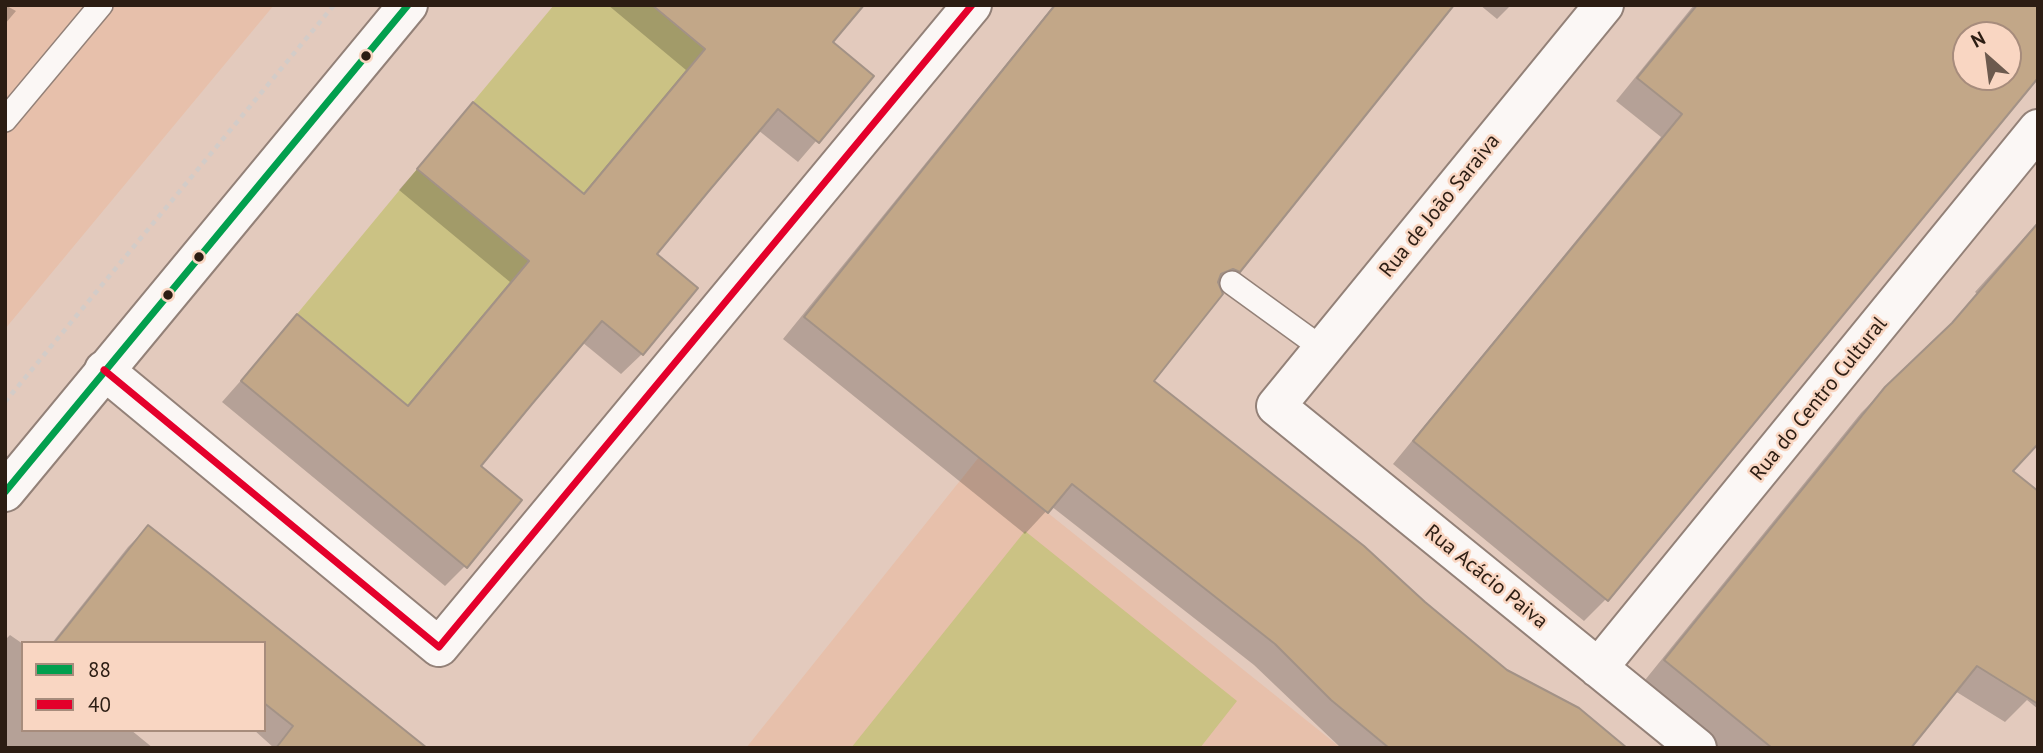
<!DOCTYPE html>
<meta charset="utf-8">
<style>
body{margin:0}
#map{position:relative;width:2043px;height:753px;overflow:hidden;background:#e3cabd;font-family:"PT Sans",sans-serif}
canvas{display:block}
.frame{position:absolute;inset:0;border:7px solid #2c1d13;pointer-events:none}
.legend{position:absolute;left:21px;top:641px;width:245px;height:91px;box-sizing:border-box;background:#f9d6c2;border:2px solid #a78c7c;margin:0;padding:9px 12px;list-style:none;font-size:21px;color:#2c1d13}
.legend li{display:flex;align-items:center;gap:14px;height:35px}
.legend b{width:35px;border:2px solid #a78c7c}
.north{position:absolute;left:1952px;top:21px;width:70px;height:70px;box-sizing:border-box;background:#f9d6c2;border:2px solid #a78c7c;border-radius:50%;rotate:332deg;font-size:19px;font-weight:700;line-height:28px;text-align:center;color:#2c1d13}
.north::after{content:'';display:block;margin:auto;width:24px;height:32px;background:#6c5a4e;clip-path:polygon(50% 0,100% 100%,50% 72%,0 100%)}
</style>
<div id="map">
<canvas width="2043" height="753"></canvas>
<div class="frame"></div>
<ul class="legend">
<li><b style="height:9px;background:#029f4e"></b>88</li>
<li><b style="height:9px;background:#e4002b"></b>40</li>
</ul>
<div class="north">N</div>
</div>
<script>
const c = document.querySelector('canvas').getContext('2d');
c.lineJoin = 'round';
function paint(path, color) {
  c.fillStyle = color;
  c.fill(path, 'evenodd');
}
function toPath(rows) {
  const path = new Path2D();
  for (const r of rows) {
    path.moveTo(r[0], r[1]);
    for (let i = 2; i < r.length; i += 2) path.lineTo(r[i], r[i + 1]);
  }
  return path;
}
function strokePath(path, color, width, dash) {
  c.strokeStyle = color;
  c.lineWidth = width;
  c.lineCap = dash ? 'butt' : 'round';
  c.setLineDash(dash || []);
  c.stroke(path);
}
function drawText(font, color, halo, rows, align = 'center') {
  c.font = font + ' "PT Sans",sans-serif';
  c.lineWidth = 5;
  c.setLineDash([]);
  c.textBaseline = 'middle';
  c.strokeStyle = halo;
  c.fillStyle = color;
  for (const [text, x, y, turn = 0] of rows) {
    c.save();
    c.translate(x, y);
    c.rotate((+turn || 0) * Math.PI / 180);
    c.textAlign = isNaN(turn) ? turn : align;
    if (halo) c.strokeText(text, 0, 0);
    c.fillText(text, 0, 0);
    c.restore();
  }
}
paint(toPath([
 [5,5,274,5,5,329],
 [983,452,1048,513,1341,748,746,748]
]), '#e7c0ab');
paint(toPath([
 [554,5,652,5,706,50,636,132,598,205,473,102],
 [417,169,543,272,517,275,486,311,422,417,297,314],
 [1025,531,1237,701,1200,748,851,748]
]), '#cbc284');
paint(toPath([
 [5,5,16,11,5,24],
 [608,5,862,5,831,43,872,76,798,162,758,130,655,254,696,288,642,354,621,374,582,342,479,467,465,566,445,586,222,402,297,317,406,407,510,282,399,190,473,105,582,195,686,70],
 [1054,5,1452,5,1239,271,1220,290,1152,381,1506,671,1626,748,1341,748,1254,665,1051,506,1025,534,783,339],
 [1480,5,1511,5,1497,19],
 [1694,5,2038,5,2038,75,1606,599,1584,621,1393,464,1661,137,1616,101],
 [1966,35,2008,35,2008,77,1966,77],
 [2038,222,2038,344,1975,292],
 [1886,388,2011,471,2038,493,2038,709,2027,700,2005,722,1955,691,1909,748,1719,748,1641,685,1861,413],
 [148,527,410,748,274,748,254,730,264,730,264,643,52,643,128,547],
 [10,635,23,644,23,730,131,730,153,748,5,748,5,640]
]), '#0003');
const building = toPath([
 [652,5,864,5,833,42,874,76,819,143,778,109,708,192,657,254,698,288,643,355,602,321,532,404,481,466,522,500,467,568,241,381,297,314,408,406,529,261,417,169,473,102,584,194,705,49,652,5],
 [1055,5,1454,5,1240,272,1233,269,1221,274,1218,282,1223,294,1154,381,1364,546,1425,602,1507,670,1579,708,1627,748,1389,748,1331,700,1275,644,1072,484,1048,513,804,317,1055,5],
 [1697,5,2038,5,2038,78,1608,601,1413,441,1682,114,1637,78,1697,5],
 [1966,35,2008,35,2008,77,1966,77,1966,35],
 [2038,223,2038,444,2013,471,2038,491,2038,704,1977,666,1911,748,1772,748,1664,660,1885,387,1952,323,2038,223],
 [148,525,209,573,427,748,276,748,293,726,264,703,264,643,54,643,148,525]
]);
paint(building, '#c2a788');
strokePath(building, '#a39286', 2);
const lane = toPath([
 [5,120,101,5],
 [1232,283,1323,349]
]);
const street = toPath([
 [1604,5,1276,406,1697,748],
 [104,370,439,647,972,5],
 [1598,668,2038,129]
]);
const secondary = toPath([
 [5,492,408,5]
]);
strokePath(lane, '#938178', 26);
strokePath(street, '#938178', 42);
strokePath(secondary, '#938178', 42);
strokePath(toPath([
 [5,402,334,5]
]), '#d3ccc8', 4.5, [5, 5]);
strokePath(lane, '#fbf7f5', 23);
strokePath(street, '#fbf7f5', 38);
strokePath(secondary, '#fbf7f5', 38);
strokePath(toPath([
 [5,492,408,5]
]), '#029f4e', 7);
strokePath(toPath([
 [104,370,439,647,972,5]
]), '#e4002b', 7);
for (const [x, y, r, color] of [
 [366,56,6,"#2c1d13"],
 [199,257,6,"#2c1d13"],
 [168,295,6,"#2c1d13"]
]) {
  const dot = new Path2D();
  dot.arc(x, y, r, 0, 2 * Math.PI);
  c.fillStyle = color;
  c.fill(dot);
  strokePath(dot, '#f9d6c2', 2.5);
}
drawText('21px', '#2c1d13', '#f9d6c2', [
 ["Rua de João Saraiva",1440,206,-51],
 ["Rua do Centro Cultural",1819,399,-51],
 ["Rua Acácio Paiva",1486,577,39]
]);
</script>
